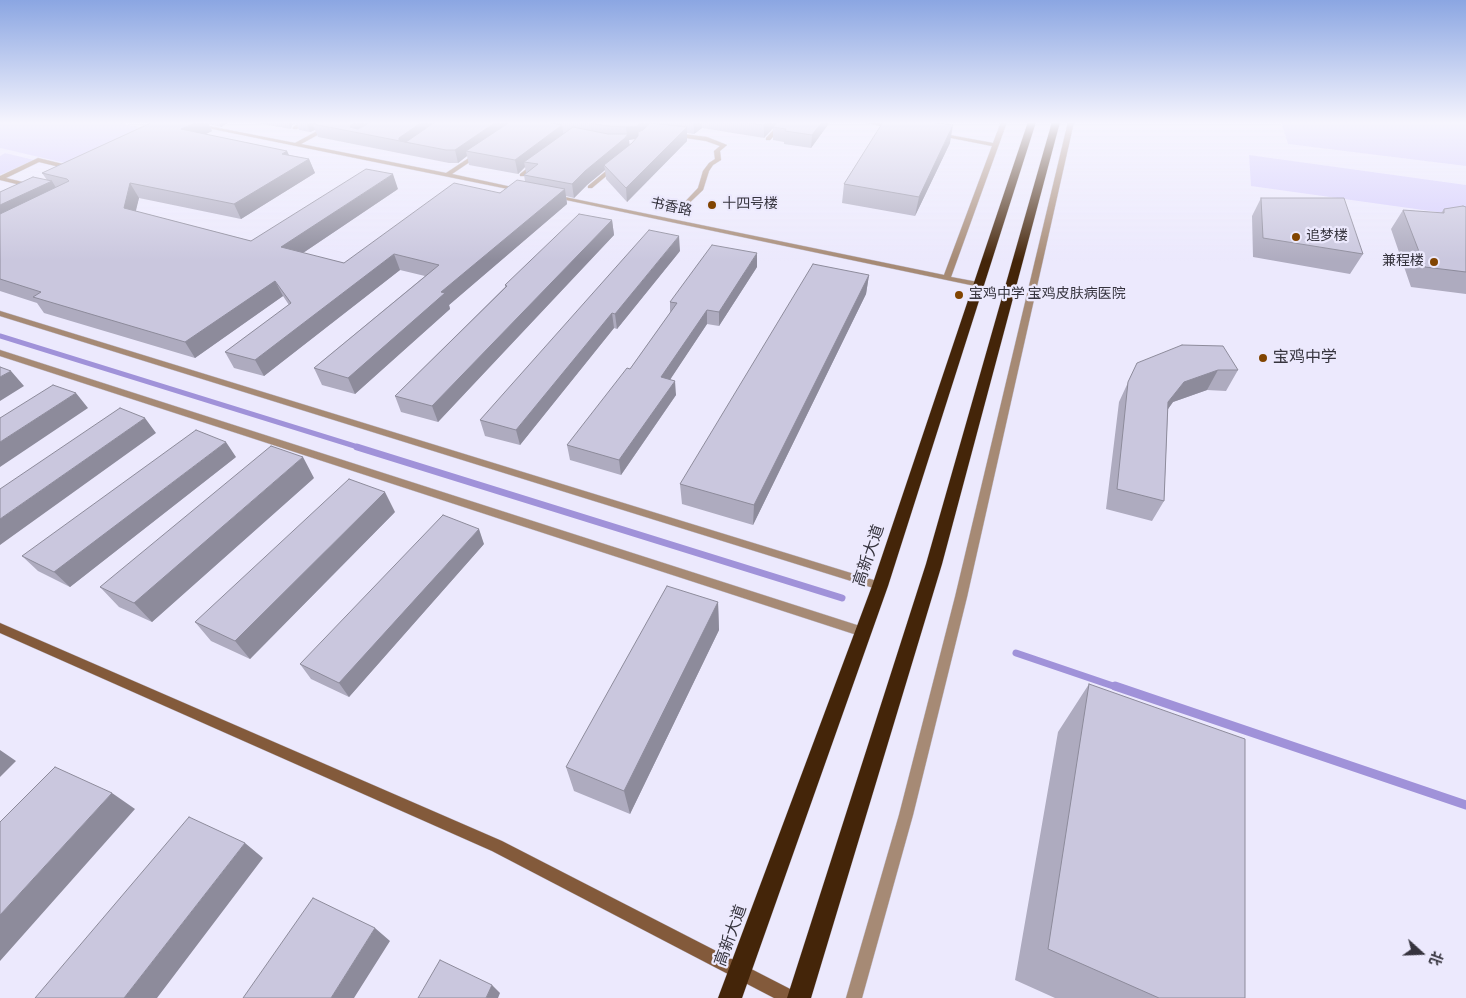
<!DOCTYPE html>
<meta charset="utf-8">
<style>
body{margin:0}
#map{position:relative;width:1466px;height:998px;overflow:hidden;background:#ece9fd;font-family:"Source Sans 3","Noto Sans SC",sans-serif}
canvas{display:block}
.north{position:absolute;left:1396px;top:928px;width:50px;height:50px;-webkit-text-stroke:4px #ece9fd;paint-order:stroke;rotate:110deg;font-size:14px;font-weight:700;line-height:20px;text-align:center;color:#36343e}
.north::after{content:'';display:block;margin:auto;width:18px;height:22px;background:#36343e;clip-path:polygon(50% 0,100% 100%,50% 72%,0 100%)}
</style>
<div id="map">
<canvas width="1466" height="998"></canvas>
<div class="north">北</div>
</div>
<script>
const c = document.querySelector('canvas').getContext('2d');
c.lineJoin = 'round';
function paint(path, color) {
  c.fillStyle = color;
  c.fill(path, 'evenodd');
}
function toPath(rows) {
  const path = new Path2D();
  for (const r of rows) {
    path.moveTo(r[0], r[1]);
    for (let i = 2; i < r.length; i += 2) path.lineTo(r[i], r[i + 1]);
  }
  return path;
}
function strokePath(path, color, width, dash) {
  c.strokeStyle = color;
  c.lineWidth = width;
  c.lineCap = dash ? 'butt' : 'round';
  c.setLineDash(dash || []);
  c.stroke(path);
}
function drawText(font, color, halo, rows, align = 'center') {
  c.font = font + ' "Source Sans 3","Noto Sans SC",sans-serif';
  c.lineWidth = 4.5;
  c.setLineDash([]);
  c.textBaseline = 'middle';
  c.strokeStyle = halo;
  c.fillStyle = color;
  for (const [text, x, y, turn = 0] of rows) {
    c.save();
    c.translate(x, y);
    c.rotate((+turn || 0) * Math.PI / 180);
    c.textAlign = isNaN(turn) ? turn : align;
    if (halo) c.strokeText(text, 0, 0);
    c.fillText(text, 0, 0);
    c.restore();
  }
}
paint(toPath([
 [0,122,116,122,144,128,65,163,0,148],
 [1281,122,1466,122,1466,166,1288,144],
 [5,153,34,160,0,175,0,156],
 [1249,155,1466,185,1466,216,1251,186]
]), '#d6cefd');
strokePath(toPath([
 [0,336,361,448]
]), '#a092d9', 5);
strokePath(toPath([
 [357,447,842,598],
 [1016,653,1119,688]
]), '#a092d9', 7);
strokePath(toPath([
 [1115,686,1466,805]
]), '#a092d9', 9);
const street = toPath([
 [178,122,188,122,295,143,334,122,341,122,301,144,446,173,478,152,480,153,480,155,452,174,521,189,518,191,178,122],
 [302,122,309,122,297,129,293,129,293,127,302,122],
 [781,122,787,122,770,140,766,140,766,138,781,122],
 [864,122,874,122,896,127,893,129,864,122],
 [1001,122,1007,122,951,277,983,283,984,285,980,287,552,197,555,195,944,275,992,146,936,135,939,133,993,143,1001,122],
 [1068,122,1074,122,967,597,913,815,862,998,846,998,899,815,955,597,1068,122],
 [675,133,707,137,727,145,720,151,721,160,713,165,709,171,703,190,682,210,679,208,698,188,703,171,709,163,715,159,714,151,720,146,706,141,673,136,672,135,675,133],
 [38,158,67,165,72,163,75,165,68,169,39,162,6,178,35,185,35,187,33,188,0,180,0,176,38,158],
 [534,163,539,164,524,176,520,176,520,174,534,163],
 [612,166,617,167,592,188,588,188,588,186,612,166],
 [0,311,880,582,884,583,886,586,884,589,880,590,0,316,0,311],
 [0,350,863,627,867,629,869,632,867,635,863,637,0,356,0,350]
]);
const secondary = toPath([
 [0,623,502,841,796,992,798,998,774,998,492,851,0,633,0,623]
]);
const highway = toPath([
 [1028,122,1036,122,888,586,742,998,718,998,872,586,1028,122],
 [1052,122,1060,122,942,564,811,998,787,998,926,564,1052,122]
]);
strokePath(street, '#c8c5d7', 1);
strokePath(secondary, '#c8c5d7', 1);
strokePath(highway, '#c8c5d7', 1);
paint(street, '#a68a75');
paint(secondary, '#835a3b');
paint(highway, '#442509');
paint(toPath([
 [153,122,230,122,221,127,209,124,212,131,206,134,287,151,289,155,309,159,315,173,241,219,139,198,135,211,251,241,398,189,303,253,344,263,525,181,524,175,526,173,525,167,518,174,469,165,467,156,458,163,449,163,318,137,315,130,310,132,299,130,296,123,292,125,291,129,250,122,653,122,652,123,656,124,656,122,830,122,811,148,784,144,784,142,773,140,773,128,764,138,702,128,694,134,687,133,687,141,627,202,606,179,605,170,587,185,574,198,566,196,567,204,449,305,450,309,355,394,322,385,314,368,425,276,400,270,264,376,234,368,225,352,289,305,283,296,195,358,44,313,37,303,0,291,0,192,47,180,42,173],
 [636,139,632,143,629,145,629,140],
 [950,143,915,216,842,203,844,184],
 [1261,198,1363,254,1350,274,1253,257,1252,216],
 [1466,207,1466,294,1411,287,1391,229,1403,210,1441,213,1444,209],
 [612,220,614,235,438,422,401,412,395,396,505,287,505,285],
 [680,251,617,329,614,328,520,445,485,436,480,420],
 [757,267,719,326,707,324,670,379,676,395,621,475,570,460,567,445,630,369,670,313,670,302],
 [869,275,866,294,753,525,682,504,680,484],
 [1137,363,1238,370,1226,391,1207,390,1173,402,1168,409,1164,501,1152,521,1106,509,1119,402],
 [236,457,70,587,38,571,22,556],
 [314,478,152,622,119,607,100,587],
 [395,512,250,659,211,641,195,622],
 [484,544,349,697,311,679,300,664],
 [718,602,719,630,630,814,574,791,566,767],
 [1089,684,1245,998,1055,998,1015,980,1058,732]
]), '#aeabbf');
paint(toPath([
 [197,122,208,122,212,131,188,143,181,129],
 [219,122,230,122,221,127],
 [288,122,295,122,296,123,292,125,291,129],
 [306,122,330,122,313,124,315,130,310,132],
 [356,122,383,122,362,134,350,127,351,125],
 [422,122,444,122,413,144,399,141,399,138],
 [496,122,509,122,510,127,466,151,467,156,458,163,455,150],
 [641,122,653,122,638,138,638,132,638,138,629,140,630,147,604,165,605,170,587,185,574,198,572,184,585,171,627,136,626,127],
 [694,122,702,122,702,128,694,134],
 [768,122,779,122,764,138,764,125],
 [822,122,830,122,811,148,812,135],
 [562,125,564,138,524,162,525,167,518,174,515,160],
 [953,125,950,143,915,216,919,197],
 [687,127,687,141,627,202,626,188],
 [287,151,293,165,282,154],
 [309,159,315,173,241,219,234,204],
 [393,174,398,189,288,263,281,247],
 [52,181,61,196,0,225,0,205],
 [130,183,139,198,133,223,124,208],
 [565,189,567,204,449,305,450,309,355,394,348,378,441,292],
 [612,220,614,235,438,422,432,406],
 [679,236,680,251,617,329,615,314],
 [757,253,757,267,719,326,719,312],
 [394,254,400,270,264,376,255,360],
 [869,275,866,294,753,525,754,505],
 [275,281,283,296,195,358,185,342],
 [707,310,707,324,662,392,661,377],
 [612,313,614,328,520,445,516,430],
 [1218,370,1207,390,1173,402,1158,423,1168,402,1184,382],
 [11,371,24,386,0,401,0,377],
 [675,381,676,395,621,475,619,460],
 [76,393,88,408,0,467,0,442],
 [145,418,156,433,0,545,0,519],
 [226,442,236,457,70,587,54,572],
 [303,457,314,478,152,622,134,603],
 [385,492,395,512,250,659,235,641],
 [479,529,484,544,349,697,339,683],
 [718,602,719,630,630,814,624,791],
 [0,750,16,761,0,777],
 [112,793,135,809,0,961,0,915],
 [245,843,263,858,157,998,124,998],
 [375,928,390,941,354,998,331,998],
 [492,985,500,993,498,998,486,998]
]), '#8d8b9b');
const building = toPath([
 [153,122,197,122,181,129,287,151,282,154,309,159,234,204,130,183,124,208,251,241,366,169,393,174,281,247,344,263,454,183,500,193,517,180,565,189,441,292,445,293,348,378,314,368,439,265,394,254,255,360,225,352,291,303,275,281,185,342,33,297,41,292,0,279,0,214,69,181,67,179,42,173,153,122],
 [318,122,356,122,351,125,350,127,358,129,371,122,422,122,399,138,399,140,406,142,435,122,496,122,455,150,446,150,313,124,318,122],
 [510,122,544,122,562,125,515,160,466,151,510,122],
 [581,122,641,122,637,126,626,127,609,126,581,122],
 [742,122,768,122,764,125,742,122],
 [778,122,822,122,812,135,785,131,786,129,773,127,778,122],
 [883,122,929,122,953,125,919,197,844,184,883,122],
 [650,123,687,127,626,188,604,165,632,143,638,136,638,132,643,130,650,123],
 [573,127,608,134,628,134,625,138,585,171,572,184,524,175,538,164,524,162,573,127],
 [33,177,52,181,0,205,0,192,33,177],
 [1261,198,1344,198,1363,254,1263,238,1261,198],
 [1463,206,1466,207,1466,272,1425,267,1403,210,1444,213,1444,209,1463,206],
 [579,214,612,220,432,406,395,396,507,286,505,285,579,214],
 [649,230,679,236,615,314,612,313,516,430,480,420,649,230],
 [712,245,757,253,719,312,707,310,661,377,675,381,619,460,567,445,627,368,630,369,677,303,670,302,712,245],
 [813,264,869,275,754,505,680,484,813,264],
 [1182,345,1223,346,1238,370,1218,370,1184,382,1168,402,1164,501,1117,489,1128,382,1137,363,1182,345],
 [0,367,11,371,0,377,0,367],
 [53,385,76,393,0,442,0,418,53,385],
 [120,408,145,418,0,519,0,489,120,408],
 [196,430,226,442,54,572,22,556,196,430],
 [271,446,303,457,134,603,100,587,271,446],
 [349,479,385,492,235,641,195,622,349,479],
 [443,515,479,529,339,683,300,664,443,515],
 [667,586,718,602,624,791,566,767,667,586],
 [1089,684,1245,739,1245,998,1159,998,1048,949,1089,684],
 [55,767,112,793,0,915,0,822,55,767],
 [189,817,245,843,124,998,35,998,189,817],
 [313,898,375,928,331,998,243,998,313,898],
 [440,960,492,985,486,998,418,998,440,960]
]);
paint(building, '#cac7de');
strokePath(building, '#8d8b9b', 1);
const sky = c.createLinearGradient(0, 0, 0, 261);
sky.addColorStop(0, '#8ba6e2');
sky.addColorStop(0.47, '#f6f5fe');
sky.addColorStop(1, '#f6f5fe00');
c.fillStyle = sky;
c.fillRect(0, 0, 1466, 261);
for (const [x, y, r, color] of [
 [712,205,5,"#814401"],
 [1296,237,5,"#814401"],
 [1434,262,5,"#814401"],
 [959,295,5,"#814401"],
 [1263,358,5,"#814401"]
]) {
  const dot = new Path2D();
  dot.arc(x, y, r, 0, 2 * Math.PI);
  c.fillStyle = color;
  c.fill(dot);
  strokePath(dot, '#ece9fd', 2);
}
drawText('14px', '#36343e', '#ece9fd', [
 ["十四号楼",722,205],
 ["追梦楼",1306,237],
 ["兼程楼",1424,262,"right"],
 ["宝鸡中学 宝鸡皮肤病医院",969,295]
], 'left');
drawText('14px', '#36343e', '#ece9fd', [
 ["书香路",671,208,12]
]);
drawText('16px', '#36343e', '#ece9fd', [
 ["宝鸡中学",1273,358]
], 'left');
drawText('16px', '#36343e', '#ece9fd', [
 ["高新大道",870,556,-71],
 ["高新大道",732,936,-70]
]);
</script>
